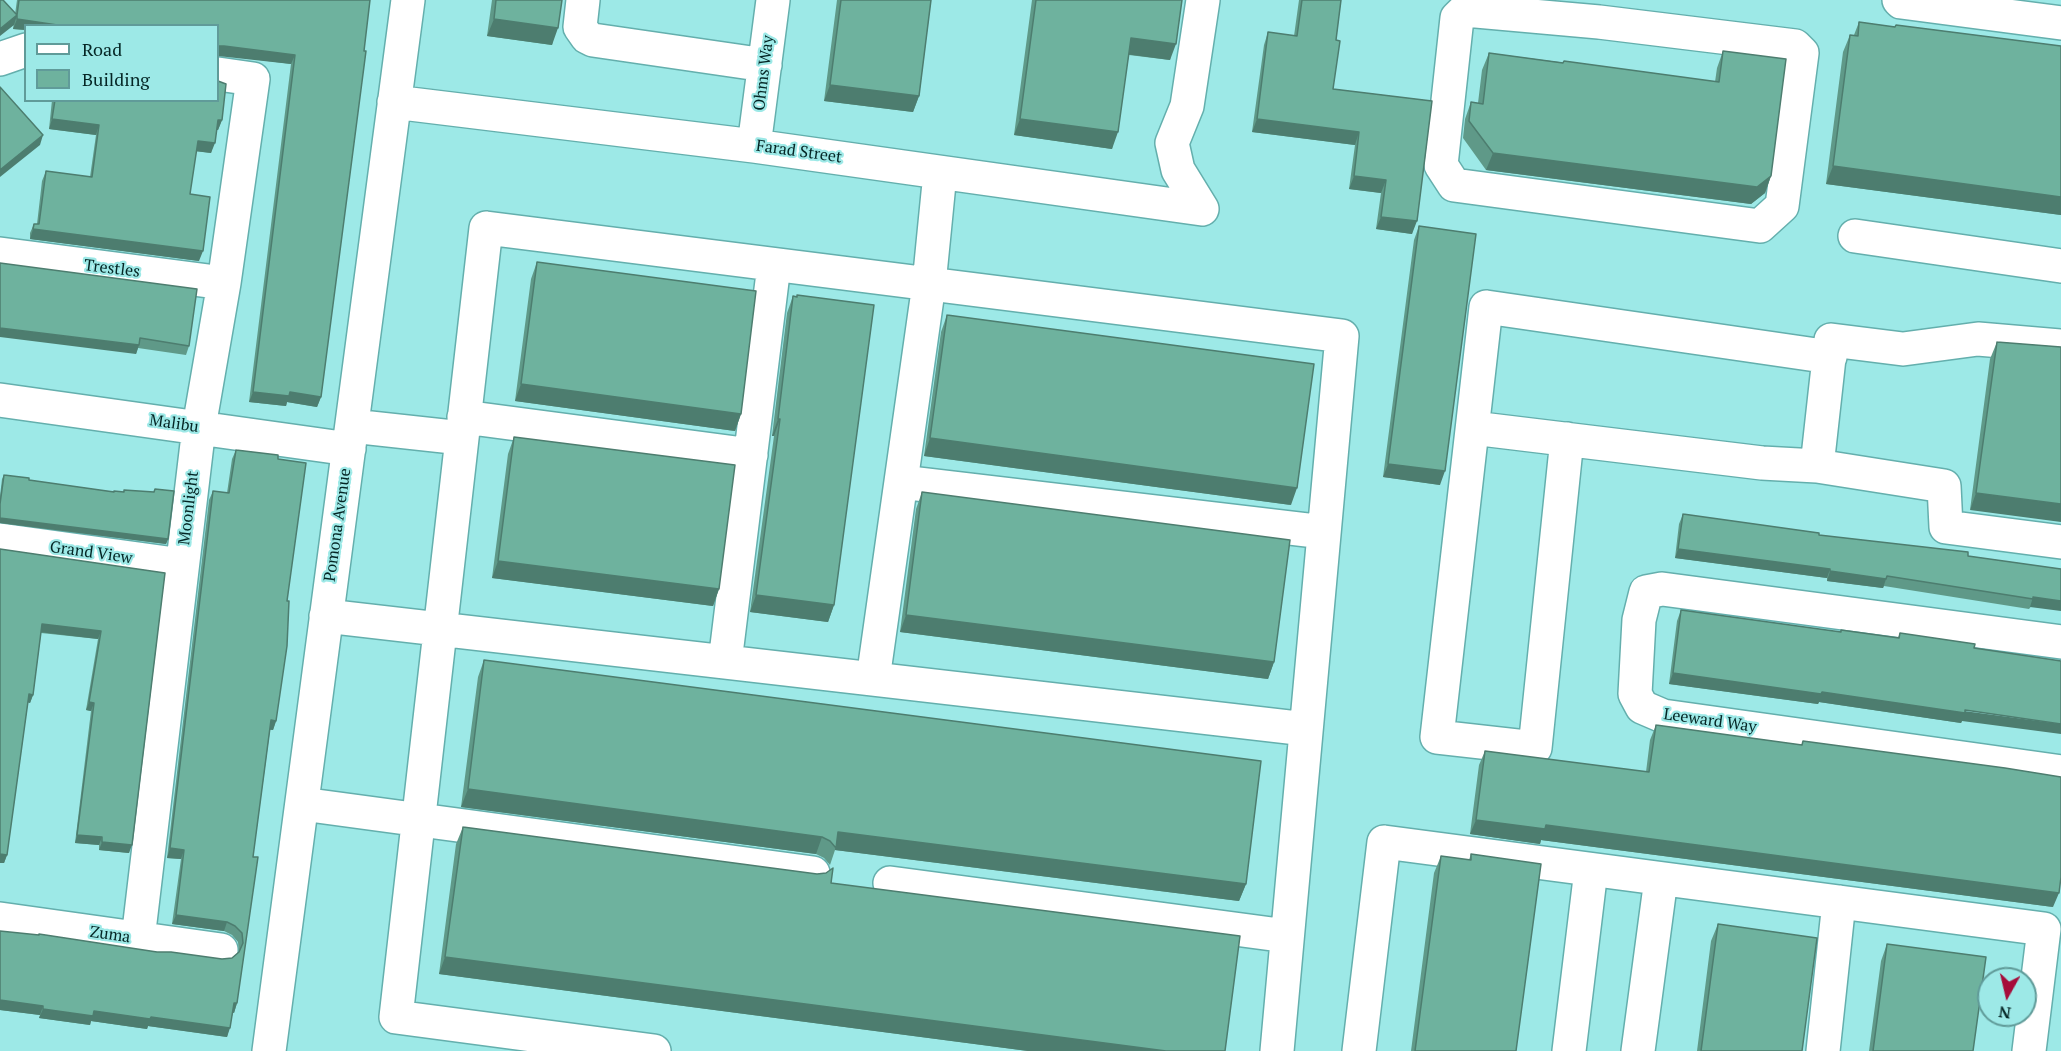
<!DOCTYPE html>
<style>
body{margin:0}
#map{position:relative;width:2061px;height:1051px;overflow:hidden;background:#9de9e7;font-family:"PT Serif",serif}
canvas{display:block}
.legend{position:absolute;left:24px;top:24px;width:195px;height:78px;box-sizing:border-box;background:#9de9e7;border:2px solid #609b99;margin:0;padding:8px 10px;list-style:none;font-size:18px;color:#042524}
.legend li{display:flex;align-items:center;gap:12px;height:30px}
.legend b{width:30px;border:2px solid #609b99}
.north{position:absolute;left:1977px;top:967px;width:60px;height:60px;box-sizing:border-box;background:#9de9e7;border:2px solid #609b99;border-radius:50%;rotate:188deg;font-size:16px;font-weight:700;line-height:24px;text-align:center;color:#042524}
.north::after{content:'';display:block;margin:auto;width:21px;height:27px;background:#a60c3a;clip-path:polygon(50% 0,100% 100%,50% 72%,0 100%)}
</style>
<div id="map">
<canvas width="2061" height="1051"></canvas>
<ul class="legend">
<li><b style="height:8px;background:#fff"></b>Road</li>
<li><b style="height:16px;background:#6eb29e"></b>Building</li>
</ul>
<div class="north">N</div>
</div>
<script>
const c = document.querySelector('canvas').getContext('2d');
c.lineJoin = 'round';
function toPath(rows) {
  const path = new Path2D();
  for (const r of rows) {
    path.moveTo(r[0], r[1]);
    for (let i = 2; i < r.length; i += 2) path.lineTo(r[i], r[i + 1]);
  }
  return path;
}
function strokePath(path, color, width, dash) {
  c.strokeStyle = color;
  c.lineWidth = width;
  c.lineCap = dash ? 'butt' : 'round';
  c.setLineDash(dash || []);
  c.stroke(path);
}
function paint(path, color) {
  c.fillStyle = color;
  c.fill(path, 'evenodd');
}
function drawText(font, color, halo, rows, align = 'center') {
  c.font = font + ' "PT Serif",serif';
  c.lineWidth = 4.5;
  c.setLineDash([]);
  c.textBaseline = 'middle';
  c.strokeStyle = halo;
  c.fillStyle = color;
  for (const [text, x, y, turn = 0] of rows) {
    c.save();
    c.translate(x, y);
    c.rotate((+turn || 0) * Math.PI / 180);
    c.textAlign = isNaN(turn) ? turn : align;
    if (halo) c.strokeText(text, 0, 0);
    c.fillText(text, 0, 0);
    c.restore();
  }
}
const minor = toPath([
 [583,0,580,27,587,37,593,40,765,65],
 [1899,0,1901,2,2061,23],
 [1465,10,1599,22,1795,46,1802,53,1782,206,1760,226,1454,185,1441,165,1457,18,1465,10],
 [0,59,26,50],
 [394,102,754,146,1202,209],
 [754,146,773,0],
 [1202,209,1178,170,1172,143,1187,106,1203,0],
 [1855,236,2061,266],
 [0,254,224,283],
 [2061,346,1978,339,1903,349,1831,340,1817,466,1944,486,1946,527,2061,542],
 [0,400,349,449],
 [464,417,751,455],
 [352,426,462,438],
 [1473,428,1762,463,1817,466],
 [1567,439,1535,748,1437,737,1486,307,1830,357],
 [901,482,1324,532],
 [0,540,182,565],
 [326,616,873,679,929,284,940,173],
 [2061,642,1662,589,1646,592,1639,620,1635,694,1642,707,1663,716,2061,772],
 [725,662,774,265],
 [873,679,1306,729],
 [302,804,813,873],
 [890,883,1287,936],
 [0,919,221,950],
 [138,939,199,427,224,283,253,79,218,74],
 [269,1051,408,0],
 [654,1051,396,1017,486,228,1342,336,1277,1051],
 [1359,1051,1384,842,2044,929,2029,1051],
 [1569,1051,1591,870],
 [1638,1051,1661,879],
 [1823,1051,1839,902]
]);
strokePath(minor, '#64afad', 36);
strokePath(minor, '#fff', 33);
paint(toPath([
 [17,0,370,0,321,397,317,407,287,402,286,406,249,402,291,64,220,55,218,26,26,26,26,30,13,29],
 [492,0,562,0,552,45,487,36],
 [837,0,931,0,919,96,913,112,824,101],
 [1032,0,1182,0,1170,60,1129,55,1112,149,1014,135],
 [1299,0,1341,0,1336,40,1333,89,1432,101,1412,234,1376,229,1381,193,1349,189,1355,145,1252,132,1264,45,1268,32,1294,36],
 [1859,22,1895,27,1896,25,2061,46,2061,215,1826,184,1843,52,1850,35,1854,35],
 [1723,51,1771,176,1765,193,1751,204,1486,170,1463,138,1465,119,1471,102,1478,103,1482,70,1489,53,1715,82,1717,68],
 [52,100,218,100,222,120,218,130,217,130,211,153,196,151,190,194,199,261,30,239,30,233,34,224,37,224,42,181,46,171,90,177,96,135,49,129],
 [1419,226,1440,485,1383,477,1414,240],
 [537,262,741,414,735,431,515,401,531,279],
 [0,263,189,346,186,355,138,348,136,354],
 [793,296,834,605,828,622,750,612,774,436,772,436,787,313],
 [947,315,1291,505,924,456,941,332],
 [1997,342,2061,347,1970,510,1990,359],
 [514,437,719,589,713,606,492,578,508,454],
 [236,450,278,459,287,601,276,721,273,730,270,730,253,857,237,1003,234,1013,233,1012,227,1037,148,1026,147,1029,91,1021,90,1025,39,1018,40,1015,0,1010,0,931,157,952,222,959,232,958,239,952,238,942,232,935,224,931,172,924,181,859,167,858,209,500,213,491,227,493,232,459],
 [4,475,29,480,114,492,154,492,155,489,168,539,166,544,0,523,0,496,2,479],
 [922,492,1274,662,1268,679,900,632,916,509],
 [1683,514,1819,535,2061,569,2029,609,1884,586,1883,588,1827,581,1827,578,1675,558,1679,524],
 [0,549,165,573,129,853,99,850,99,845,75,843,91,711,86,710,98,639,41,633,33,695,30,703,28,702,7,855,4,863,0,863],
 [1681,610,1841,632,1898,638,1900,633,1962,721,1961,723,1819,702,1818,704,1669,684,1677,621],
 [484,660,1246,884,1239,901,835,850,830,865,824,858,816,854,461,807,478,677],
 [1656,725,1802,745,1803,741,2053,907,1541,840,1540,844,1470,834,1479,765,1485,751,1646,772,1650,740],
 [463,827,831,883,1225,1051,1028,1051,439,974,456,844],
 [1471,854,1516,1051,1411,1051,1434,873,1441,856,1469,860],
 [1718,924,1802,1051,1697,1051,1711,941],
 [1887,944,1973,1051,1869,1051,1881,961]
]), '#5f9988');
paint(toPath([
 [17,15,14,25,0,36,0,29],
 [17,19,64,26,26,26,26,30,13,29],
 [494,19,558,28,552,45,487,36],
 [1131,38,1176,44,1170,60,1125,54],
 [218,46,224,46,295,55,291,64,218,56],
 [830,85,919,96,913,112,824,101],
 [52,119,99,125,96,135,49,129],
 [1020,119,1118,132,1112,149,1014,135],
 [1257,119,1359,132,1355,145,1252,132],
 [218,120,222,120,218,130,214,130],
 [43,135,40,145,0,177,0,170],
 [198,141,215,143,211,153,194,151],
 [1493,153,1771,176,1765,193,1751,204,1486,170],
 [1833,166,2061,197,2061,215,1826,184],
 [1354,176,1386,180,1381,193,1349,189],
 [1381,217,1417,221,1412,234,1376,229],
 [33,229,203,251,199,261,30,239],
 [0,328,139,345,136,354,0,337],
 [521,384,741,414,735,431,515,401],
 [253,392,290,392,321,397,317,407,287,402,286,406,249,402],
 [778,419,780,419,774,436,772,436],
 [930,438,1297,488,1291,505,924,456],
 [1388,464,1445,471,1440,485,1383,477],
 [1976,493,2061,504,2061,522,1970,510],
 [0,518,168,539,166,544,0,523],
 [1678,549,1830,569,1827,578,1675,558],
 [498,561,719,589,713,606,492,578],
 [1830,571,1886,579,1883,588,1827,581],
 [756,595,834,605,828,622,750,612],
 [2033,597,2061,601,2061,611,2030,607],
 [906,615,1274,662,1268,679,900,632],
 [42,624,101,631,98,639,39,632],
 [1673,673,1822,692,2061,724,2061,734,1962,721,1961,723,1819,702,1818,704,1669,684],
 [29,694,33,695,30,703,26,702],
 [89,702,94,703,91,711,86,710],
 [271,720,276,721,273,730,268,729],
 [468,789,822,837,816,854,461,807],
 [1476,820,1546,825,2059,893,2053,907,1541,840,1540,844,1470,834],
 [838,832,1246,884,1239,901,835,850],
 [77,835,102,837,99,845,75,843],
 [102,842,132,845,129,853,99,850],
 [170,848,184,850,181,859,167,858],
 [0,854,7,855,4,863,0,863],
 [176,915,227,922,224,931,172,924],
 [445,957,1166,1051,1028,1051,439,974],
 [0,1000,43,1006,40,1015,0,1010],
 [234,1003,237,1003,234,1013,231,1012],
 [43,1009,94,1011,151,1017,230,1028,227,1037,148,1026,147,1029,91,1021,90,1025,39,1018]
]), '#4d7d6f');
const building = toPath([
 [0,0,3,0,17,15,19,0,370,0,364,51,366,51,321,397,290,392,289,396,253,392,295,55,224,46,218,46,218,26,64,26,17,19,17,15,0,29,0,0],
 [496,0,562,0,558,28,494,19,496,0],
 [841,0,931,0,919,96,830,85,841,0],
 [1036,0,1182,0,1176,44,1131,38,1118,132,1020,119,1036,0],
 [1302,0,1341,0,1336,40,1340,41,1333,89,1432,101,1417,221,1381,217,1386,180,1354,176,1359,132,1257,119,1268,32,1297,36,1302,0],
 [1859,22,1895,27,1896,25,2061,46,2061,197,1833,166,1850,35,1858,36,1859,22],
 [1723,51,1786,59,1771,176,1757,187,1493,153,1469,121,1471,102,1483,104,1489,53,1563,63,1564,61,1719,82,1723,51],
 [218,81,226,84,222,120,218,120,215,143,198,141,190,194,210,197,203,251,33,229,34,224,39,224,46,171,92,177,99,125,52,119,55,100,218,100,218,81],
 [0,87,43,135,0,170,0,87],
 [1419,226,1476,234,1445,471,1388,464,1419,226],
 [537,262,756,291,741,414,521,384,537,262],
 [0,263,197,289,189,346,140,338,139,345,0,328,0,263],
 [797,295,874,305,834,605,756,595,780,419,778,419,793,296,797,297,797,295],
 [947,315,1314,364,1297,488,930,438,947,315],
 [1997,342,2061,347,2061,504,1976,493,1997,342],
 [514,437,735,465,719,589,498,561,514,437],
 [236,450,278,455,278,459,306,463,287,601,289,601,287,646,276,721,271,720,253,857,258,857,237,1003,234,1003,230,1028,151,1017,150,1019,94,1011,93,1016,43,1009,43,1006,0,1000,0,931,39,935,39,934,157,952,171,952,222,959,232,958,239,952,243,943,242,933,235,926,227,922,176,915,184,850,170,848,213,491,229,493,236,450],
 [4,475,29,478,29,480,114,492,114,491,124,492,124,490,154,492,155,489,174,491,168,539,0,518,0,504,4,475],
 [922,492,1290,540,1274,662,906,615,922,492],
 [1683,514,1819,533,1819,535,1968,552,1968,556,2061,569,2061,601,2033,597,2033,599,1887,576,1886,579,1830,571,1830,569,1678,549,1683,514],
 [0,549,165,573,132,845,102,842,102,837,77,835,94,703,89,702,101,631,42,624,33,695,29,694,7,855,0,854,0,549],
 [1681,610,1841,632,1841,630,1899,638,1900,633,1975,644,1974,648,2061,661,2061,724,1965,710,1965,713,1822,692,1821,694,1673,673,1681,610],
 [484,660,1261,761,1246,884,838,832,836,848,830,841,822,837,468,789,484,660],
 [1656,725,1802,745,1803,741,2005,768,2061,777,2061,877,2059,893,1546,825,1545,829,1476,820,1485,751,1649,772,1656,725],
 [463,827,817,874,826,873,833,868,831,883,1240,936,1225,1051,1166,1051,445,957,463,827],
 [1471,854,1541,864,1516,1051,1415,1051,1441,856,1471,860,1471,854],
 [1718,924,1817,938,1802,1051,1701,1051,1718,924],
 [1887,944,1986,957,1973,1051,1873,1051,1887,944]
]);
paint(building, '#6eb29e');
strokePath(building, '#4d7d6f', 1.5);
drawText('16px', '#042524', '#9de9e7', [
 ["Ohms Way",764,73,-83],
 ["Farad Street",799,152,8],
 ["Trestles",112,269,7],
 ["Malibu",174,424,8],
 ["Moonlight",189,508,-83],
 ["Pomona Avenue",338,525,-82],
 ["Grand View",91,553,8],
 ["Leeward Way",1710,721,8],
 ["Zuma",110,935,8]
]);
</script>
